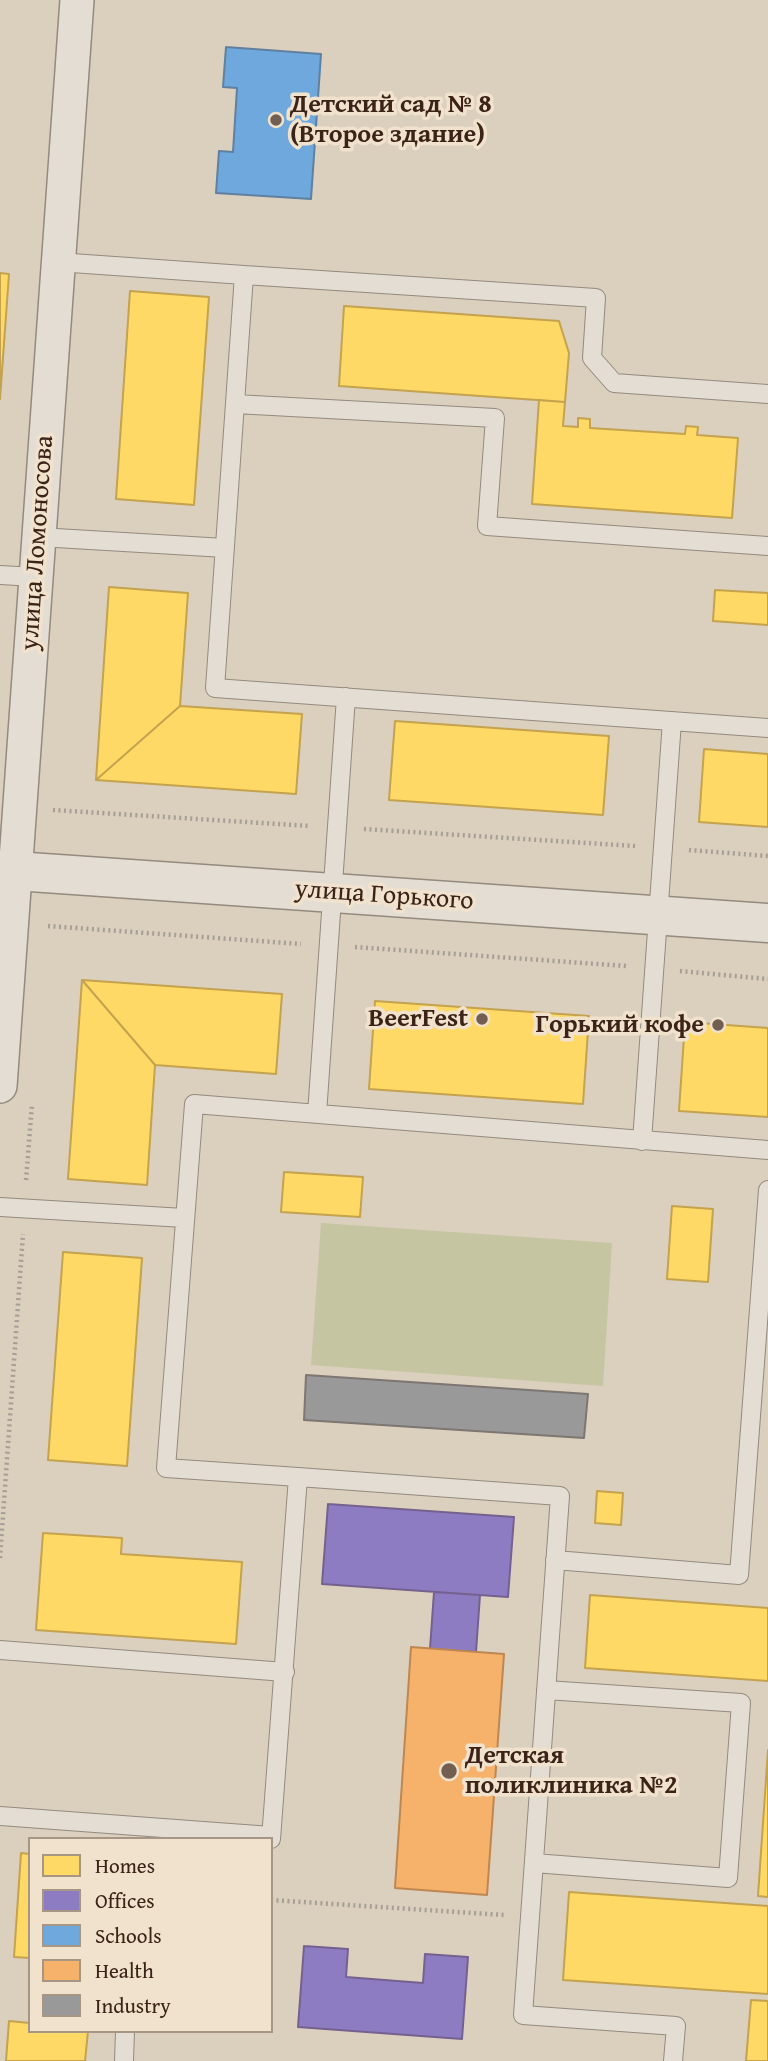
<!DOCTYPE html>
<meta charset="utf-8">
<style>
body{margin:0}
#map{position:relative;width:768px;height:2061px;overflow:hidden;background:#dbcfbd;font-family:"Gentium Book Plus",serif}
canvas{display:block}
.legend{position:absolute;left:28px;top:1837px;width:245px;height:196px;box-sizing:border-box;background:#f0e2cc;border:2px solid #a89684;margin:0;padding:9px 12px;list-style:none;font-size:21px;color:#3b2317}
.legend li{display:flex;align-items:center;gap:14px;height:35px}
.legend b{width:35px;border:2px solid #a89684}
</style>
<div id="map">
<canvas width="768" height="2061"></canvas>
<ul class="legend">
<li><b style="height:19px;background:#ffd966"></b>Homes</li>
<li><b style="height:19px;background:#8e7cc3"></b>Offices</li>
<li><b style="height:19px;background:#6fa8dc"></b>Schools</li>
<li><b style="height:19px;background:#f6b26b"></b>Health</li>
<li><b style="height:19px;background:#999"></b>Industry</li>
</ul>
</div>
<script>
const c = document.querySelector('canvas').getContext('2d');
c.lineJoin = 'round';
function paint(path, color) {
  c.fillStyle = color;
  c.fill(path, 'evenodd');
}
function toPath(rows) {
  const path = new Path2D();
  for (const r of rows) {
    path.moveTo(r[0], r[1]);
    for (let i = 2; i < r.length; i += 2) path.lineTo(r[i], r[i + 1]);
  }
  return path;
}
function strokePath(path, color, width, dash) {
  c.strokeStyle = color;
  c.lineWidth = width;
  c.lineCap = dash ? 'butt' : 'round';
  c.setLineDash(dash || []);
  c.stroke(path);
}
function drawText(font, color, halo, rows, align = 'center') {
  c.font = font + ' "Gentium Book Plus",serif';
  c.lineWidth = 7;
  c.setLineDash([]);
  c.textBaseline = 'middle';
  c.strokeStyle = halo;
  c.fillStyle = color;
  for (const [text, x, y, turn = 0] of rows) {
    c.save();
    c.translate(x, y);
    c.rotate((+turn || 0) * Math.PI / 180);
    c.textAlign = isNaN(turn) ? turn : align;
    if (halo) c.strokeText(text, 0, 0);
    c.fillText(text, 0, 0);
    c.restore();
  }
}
paint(toPath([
 [321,1223,612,1243,603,1386,311,1365]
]), '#c6c5a2');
const homes = toPath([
 [0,273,9,274,0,399,0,273],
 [130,291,209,297,194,505,116,499,130,291],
 [344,306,559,321,569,353,565,402,339,386,344,306],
 [539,400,565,402,563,426,578,427,578,418,590,419,590,428,685,434,686,426,698,427,697,435,738,438,732,518,532,504,539,400],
 [109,587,188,593,180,706,96,780,109,587],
 [715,590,768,593,768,625,713,621,715,590],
 [180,706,302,714,296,794,96,780,180,706],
 [395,721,609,736,603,815,389,800,395,721],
 [704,749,768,754,768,827,699,822,704,749],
 [82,980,282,994,276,1074,155,1065,82,980],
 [82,980,155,1065,147,1185,68,1179,82,980],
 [375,1001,589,1016,583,1104,369,1089,375,1001],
 [685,1022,768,1028,768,1117,679,1111,685,1022],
 [284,1172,363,1177,360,1217,281,1212,284,1172],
 [672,1206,713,1209,708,1282,667,1279,672,1206],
 [63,1252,142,1258,127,1466,48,1460,63,1252],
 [597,1491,623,1493,621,1525,595,1523,597,1491],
 [43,1533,122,1538,121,1554,242,1562,236,1644,36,1630,43,1533],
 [590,1595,768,1608,768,1681,585,1668,590,1595],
 [768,1750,768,1897,758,1896,768,1750],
 [21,1853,30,1854,30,1958,14,1957,21,1853],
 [569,1892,768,1906,768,1994,563,1980,569,1892],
 [751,2000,768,2001,768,2061,746,2061,751,2000],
 [9,2021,30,2023,30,2031,88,2031,85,2061,6,2061,9,2021]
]);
paint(homes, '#ffd966');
strokePath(homes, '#c4a24e', 2);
const offices = toPath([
 [328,1504,514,1517,508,1597,322,1584,328,1504],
 [434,1592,480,1595,476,1652,430,1649,434,1592],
 [304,1946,348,1949,346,1977,423,1983,425,1954,468,1957,462,2039,298,2027,304,1946]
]);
paint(offices, '#8e7cc3');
strokePath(offices, '#75618f', 2);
const schools = toPath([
 [226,47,321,54,311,199,216,193,219,151,233,152,237,88,223,87,226,47]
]);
paint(schools, '#6fa8dc');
strokePath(schools, '#5f80a1', 2);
const health = toPath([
 [411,1647,504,1654,487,1895,395,1888,411,1647]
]);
paint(health, '#f6b26b');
strokePath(health, '#be8752', 2);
const industry = toPath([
 [306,1375,588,1394,584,1438,304,1420,306,1375]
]);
paint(industry, '#999');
strokePath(industry, '#7d7672', 2);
const service = toPath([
 [57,262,244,275],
 [768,394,614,383,592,358,596,298,244,275,215,688,768,728],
 [235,404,495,418,487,526,768,546],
 [39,537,225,548],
 [0,575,35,577],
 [317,1114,346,697],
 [642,1141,672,721],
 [0,1207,184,1218],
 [298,1477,166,1468,194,1104,768,1150],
 [555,1560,739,1575,768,1190],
 [0,1650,285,1672],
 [0,1816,271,1836],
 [271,1839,298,1477,560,1496,523,2015,676,2026,673,2061],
 [534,1863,728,1878,741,1703,546,1690],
 [124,2061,125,2031]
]);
const minor = toPath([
 [0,1086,77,0]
]);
const tertiary = toPath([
 [0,870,768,923]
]);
strokePath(service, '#948a7e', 20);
strokePath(minor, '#948a7e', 36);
strokePath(tertiary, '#948a7e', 41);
strokePath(toPath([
 [53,810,310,826],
 [364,829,635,846],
 [689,850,768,856],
 [48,926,301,944],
 [355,947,626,966],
 [680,971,768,979],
 [26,1180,32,1105],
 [0,1558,23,1234],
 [271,1900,504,1915]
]), '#a59f97', 4.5, [2, 3.5]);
strokePath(service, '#e3ddd4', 18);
strokePath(minor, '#e3ddd4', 33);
strokePath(tertiary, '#e3ddd4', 38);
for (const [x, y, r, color] of [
 [276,120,7,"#735f51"],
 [482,1019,7,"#735f51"],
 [718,1025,7,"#735f51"],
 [449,1771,9,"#735f51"]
]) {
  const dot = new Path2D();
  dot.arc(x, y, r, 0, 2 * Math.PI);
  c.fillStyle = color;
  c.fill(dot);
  strokePath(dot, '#f0e2cc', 2.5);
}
drawText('bold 26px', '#3b2317', '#f0e2cc', [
 ["Детский сад № 8",290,105],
 ["(Второе здание)",290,135],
 ["BeerFest",468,1019,"right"],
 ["Горький кофе",704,1025,"right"],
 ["Детская",465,1756],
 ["поликлиника №2",465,1786]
], 'left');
drawText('26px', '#3b2317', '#f0e2cc', [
 ["улица Ломоносова",38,543,-86],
 ["улица Горького",384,896,4]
]);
</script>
